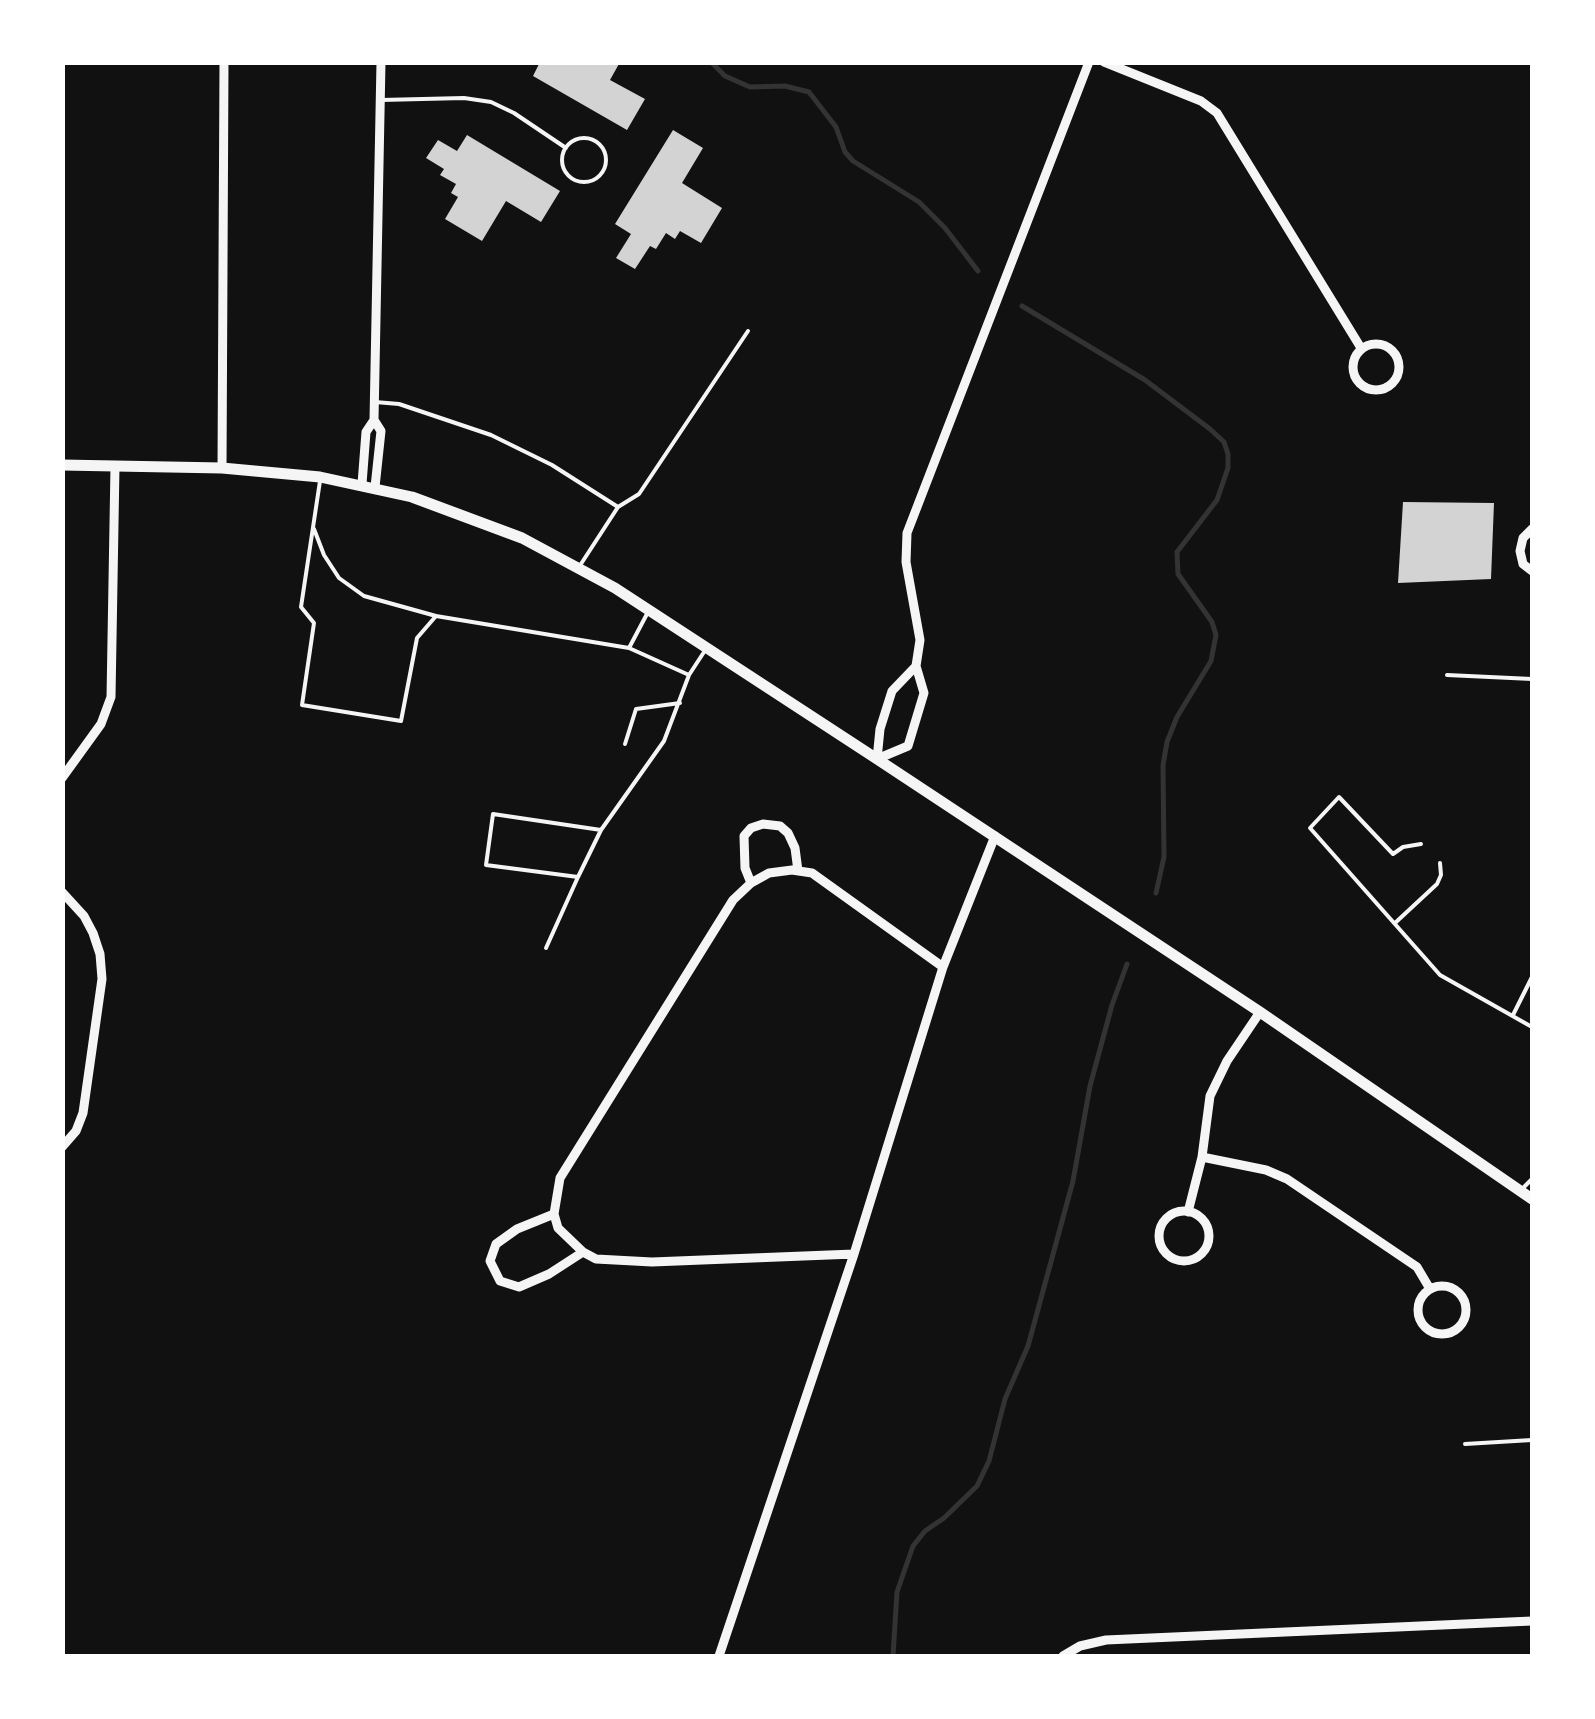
<!DOCTYPE html>
<style>
body{margin:0}
#map{position:relative;width:1595px;height:1719px;overflow:hidden;background:#111;font-family:"Open Sans",sans-serif}
canvas{display:block}
.frame{position:absolute;inset:0;border:65px solid #fff;pointer-events:none}
</style>
<div id="map">
<canvas width="1595" height="1719"></canvas>
<div class="frame"></div>
</div>
<script>
const c = document.querySelector('canvas').getContext('2d');
c.lineJoin = 'round';
function toPath(rows) {
  const path = new Path2D();
  for (const r of rows) {
    if (r.length === 3) {
      path.moveTo(r[0] + r[2], r[1]);
      path.arc(r[0], r[1], r[2], 0, 2 * Math.PI);
      continue;
    }
    path.moveTo(r[0], r[1]);
    for (let i = 2; i < r.length; i += 2) path.lineTo(r[i], r[i + 1]);
  }
  return path;
}
function strokePath(path, color, width, dash) {
  c.strokeStyle = color;
  c.lineWidth = width;
  c.lineCap = dash ? 'butt' : 'round';
  c.setLineDash(dash || []);
  c.stroke(path);
}
function paint(path, color) {
  c.fillStyle = color;
  c.fill(path, 'evenodd');
}
strokePath(toPath([
 [711,62,725,76,750,87,785,86,809,92,836,127,845,152,853,161,919,202,945,228,978,271],
 [1022,306,1145,380,1210,429,1224,442,1228,454,1228,468,1217,500,1177,552,1178,574,1212,622,1216,635,1211,661,1177,717,1167,742,1163,765,1164,857,1156,893],
 [893,1656,897,1592,913,1546,925,1531,944,1518,977,1486,989,1461,1005,1399,1028,1346,1073,1181,1090,1086,1112,1005,1127,964]
]), '#333', 5);
paint(toPath([
 [540,62,620,62,610,80,645,99,627,130,533,76],
 [673,130,703,148,682,183,722,208,701,243,680,231,675,239,666,233,656,249,650,246,635,269,616,258,631,234,615,224],
 [467,135,560,191,541,222,506,201,482,241,445,219,458,197,451,193,456,184,440,175,444,169,426,158,438,140,457,151],
 [1403,502,1494,503,1491,579,1398,583]
]), '#d3d3d3');
strokePath(toPath([
 [381,100,464,98,491,102,514,113,566,148],
 [584,160,22],
 [375,402,399,404,491,435,552,465,618,507,579,567],
 [320,481,301,607,314,623,302,705,401,721,417,638,436,616,629,648,689,675],
 [618,507,639,494,748,331],
 [314,529,324,555,339,578,364,596,436,616],
 [629,648,648,612],
 [1447,675,1532,679],
 [625,744,636,709,680,703],
 [601,830,493,814,486,865,578,877,601,830,664,741,689,675,704,652],
 [1421,844,1403,847,1393,854,1339,797,1310,828,1440,975,1532,1027],
 [1395,923,1437,884,1441,875,1440,863],
 [546,948,578,877],
 [1513,1015,1532,977],
 [1524,1187,1532,1179],
 [1465,1444,1532,1440]
]), '#f5f5f5', 4);
strokePath(toPath([
 [1104,62,1201,101,1217,113,1361,348],
 [1376,367,23],
 [374,420,381,431,375,487],
 [222,468,224,62],
 [362,484,366,432,374,420,381,62],
 [1532,529,1523,538,1520,551,1523,564,1532,571],
 [916,666,924,693,908,746,877,759,880,729,892,691,916,666,920,640,906,562,907,533,1089,62],
 [62,778,101,724,111,697,115,466],
 [751,883,745,868,744,836,751,828,763,824,780,826,788,833,795,848,798,871],
 [62,892,84,916,93,933,100,954,102,979,83,1113,76,1131,62,1147],
 [1202,1157,1266,1170,1287,1179,1417,1267,1430,1289],
 [1184,1236,25],
 [1188,1212,1202,1157,1210,1096,1227,1061,1260,1012],
 [554,1214,517,1229,496,1244,490,1261,500,1281,519,1287,549,1274,583,1252],
 [854,1254,652,1262,596,1259,583,1252,558,1228,554,1214,560,1178,733,900,751,883,769,873,792,870,812,873,943,967],
 [1442,1310,24],
 [719,1656,854,1254,943,967,995,836],
 [1063,1656,1080,1646,1106,1640,1532,1621]
]), '#f5f5f5', 9);
strokePath(toPath([
 [62,465,222,468,320,477,412,497,522,538,615,588,877,759,1260,1012,1532,1199]
]), '#f5f5f5', 11);
</script>
